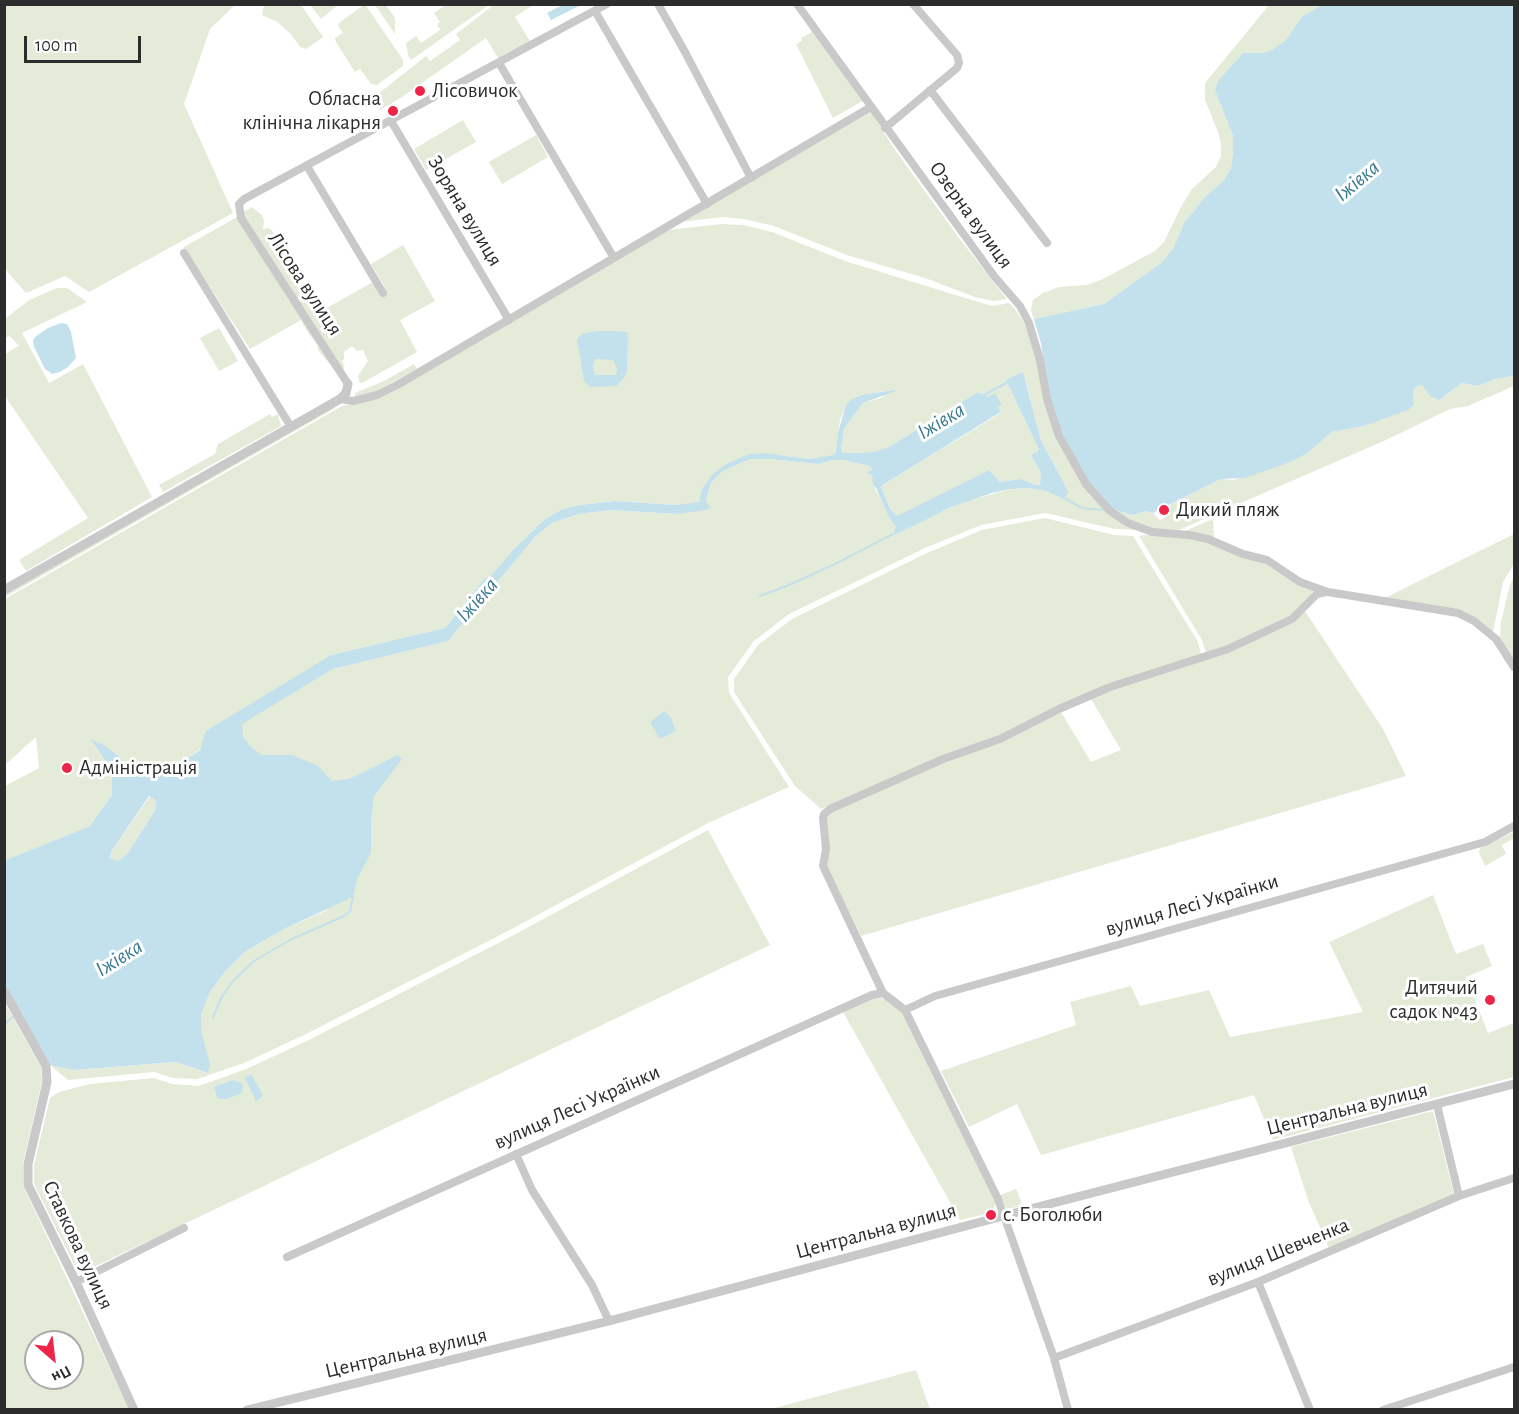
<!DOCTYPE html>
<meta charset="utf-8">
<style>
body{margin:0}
#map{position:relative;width:1519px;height:1414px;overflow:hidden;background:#fff;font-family:"Alegreya Sans",sans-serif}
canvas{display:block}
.frame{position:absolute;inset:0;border:6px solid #2c2c2c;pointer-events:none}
.north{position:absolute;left:24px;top:1330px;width:60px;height:60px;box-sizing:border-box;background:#fff;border:2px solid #ababab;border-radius:50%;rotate:152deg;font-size:16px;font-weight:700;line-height:24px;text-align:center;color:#2c2c2c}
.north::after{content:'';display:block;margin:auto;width:21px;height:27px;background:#ee2449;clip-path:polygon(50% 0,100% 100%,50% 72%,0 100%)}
.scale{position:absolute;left:24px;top:36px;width:117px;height:27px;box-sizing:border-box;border:3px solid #2c2c2c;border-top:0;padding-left:8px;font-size:18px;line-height:21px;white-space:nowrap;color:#2c2c2c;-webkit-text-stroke:4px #fff;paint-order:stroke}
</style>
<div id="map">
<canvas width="1519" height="1414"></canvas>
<div class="frame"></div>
<div class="north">Пн</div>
<div class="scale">100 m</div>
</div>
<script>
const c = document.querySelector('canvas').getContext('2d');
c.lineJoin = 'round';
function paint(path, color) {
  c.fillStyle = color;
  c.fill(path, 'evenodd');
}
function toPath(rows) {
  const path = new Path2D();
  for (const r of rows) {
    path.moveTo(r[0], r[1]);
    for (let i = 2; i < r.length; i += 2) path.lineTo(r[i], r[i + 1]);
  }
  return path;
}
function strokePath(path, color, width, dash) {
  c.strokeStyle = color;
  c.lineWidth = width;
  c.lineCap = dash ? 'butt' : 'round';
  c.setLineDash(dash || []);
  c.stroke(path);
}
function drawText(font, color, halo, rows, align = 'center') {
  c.font = font + ' "Alegreya Sans",sans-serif';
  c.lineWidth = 6;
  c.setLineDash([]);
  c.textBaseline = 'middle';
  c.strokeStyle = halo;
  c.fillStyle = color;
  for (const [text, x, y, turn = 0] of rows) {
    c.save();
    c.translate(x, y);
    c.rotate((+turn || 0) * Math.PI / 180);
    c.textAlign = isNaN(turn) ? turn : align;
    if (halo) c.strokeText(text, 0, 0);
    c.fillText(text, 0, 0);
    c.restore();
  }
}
paint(toPath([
 [339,4,321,19,310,5,310,4],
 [365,4,403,60,403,66,377,85,371,84,360,69,355,72,336,42,335,38,343,33,338,26,339,23],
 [495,4,533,5,515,17,530,41,498,58,486,38,399,99,380,110,376,100,378,94,426,56,430,61,460,40,456,34],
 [4,5,235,5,210,29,184,104,233,213,89,292,65,276,26,293,5,269],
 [264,5,301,5,323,37,306,49,300,47,291,34,276,21,262,15],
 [375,5,386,5,395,18,395,34],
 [446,5,489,5,411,60,408,55,406,43,416,36,421,43,440,30,437,24,440,22,434,13],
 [1269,5,1381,5,1215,90,1233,136,1233,152,1231,168,1224,180,1205,197,1184,223,1173,249,1161,263,1104,304,1034,319,1043,328,1044,361,1041,343,1031,310,1033,300,1043,293,1059,287,1087,285,1103,279,1155,251,1164,242,1182,205,1192,189,1216,167,1221,156,1221,144,1218,132,1205,100,1205,83],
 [803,17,864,100,833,118,796,44,802,41,801,38,812,32],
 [871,112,895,150,959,238,1007,299,994,301,975,297,925,278,847,255,774,226,744,219,722,217,681,222],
 [463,120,476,142,426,170,414,149],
 [536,135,548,157,502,184,489,162],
 [252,207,262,215,264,221,263,229,269,228,276,235,278,239,273,244,273,249,289,260,291,280,295,279,300,285,306,292,309,305,315,308,318,313,373,282,385,287,371,264,403,245,435,301,400,320,417,352,362,383,360,383,358,376,368,361,363,350,357,351,352,346,344,352,344,359,342,361,344,366,343,371,338,374,318,350,318,346,305,328,301,320,250,349,184,247,237,217,243,227,242,213],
 [722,224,743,225,772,232,845,261,975,301,992,306,1009,303,1015,309,1026,326,1083,486,1140,530,1115,529,1045,513,981,525,925,548,789,614,754,641,728,677,729,693,789,787,708,823,508,931,304,1035,244,1063,197,1079,173,1078,154,1072,68,1080,50,1065,5,985,4,973,74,1070,176,1062,207,1073,190,1037,210,992,223,974,246,951,284,929,327,910,226,751,241,724,333,669,448,641,536,536,552,523,579,514,612,510,676,514,706,500,711,483,723,471,750,459,770,459,819,464,832,460,843,460,869,466,872,468,868,473,872,475,874,487,896,527,897,534,933,515,965,502,1010,489,1028,488,1046,491,1061,498,1067,489,1041,440,1025,378,1006,380,1039,450,1031,455,1041,473,1040,483,1036,485,1021,479,1000,482,989,470,902,515,897,517,894,515,890,509,881,486,1001,413,998,407,1001,405,978,392,889,447,874,452,843,453,841,450,844,429,863,403,881,398,893,390,861,395,845,408,840,420,836,452,834,455,808,459,766,453,726,464,702,489,700,502,694,504,676,505,614,501,579,505,563,509,545,519,514,549,489,579,485,578,445,628,331,655,185,760,158,770,146,772,125,768,121,758,92,742,111,769,112,795,90,826,5,861,5,786,39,768,36,737,5,765,5,599,342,406,378,398,668,230],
 [57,288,67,288,87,302,22,333,49,383,83,364,152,497,26,571,19,560,88,518,5,396,5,354,20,345,18,345,10,336,5,338,5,319,29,300],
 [219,328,238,361,219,371,200,338],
 [414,364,417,369,406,375,377,391,355,396,355,393,384,381],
 [1514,376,1514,386,1468,406,1450,409,1386,440,1174,532,1153,529,1130,521,1112,509,1132,515,1146,511,1153,513,1160,520,1166,517,1168,506,1221,479,1234,480,1293,461,1306,454,1332,432,1364,426,1414,405,1413,389,1418,386,1422,385,1430,396,1445,396,1462,383,1478,386,1495,379],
 [334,407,335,408,5,597,5,594],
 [270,414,272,417,278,414,281,426,163,492,159,485,215,454,218,444],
 [1045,518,1114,535,1133,536,1198,642,1201,654,1109,685,999,737,821,809,795,786,734,692,734,679,758,645,792,619,927,553,982,530],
 [1213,519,1214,538,1185,531],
 [1152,534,1208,541,1266,562,1316,592,1291,617,1227,647,1206,653,1202,640,1139,536],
 [1514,534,1514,564,1503,582,1493,632,1476,618,1385,598],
 [1514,577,1514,662,1500,639,1501,622,1510,585],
 [1305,611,1383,729,1406,776,861,936,827,866,826,816,832,811,1061,712,1091,762,1121,750,1091,699,1111,690,1205,658],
 [150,796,157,800,156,809,127,854,118,861,110,858,111,852],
 [708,830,770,945,79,1274,34,1184,34,1165,50,1098,59,1092,90,1084,154,1078,172,1084,199,1086,246,1069,307,1041,510,937],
 [1514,832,1514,838,1502,845,1506,854,1485,866,1479,853,1480,848],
 [1433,895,1456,954,1483,944,1492,966,1466,977,1488,1033,1514,1023,1514,1077,1273,1140,1254,1095,1041,1155,1017,1104,969,1127,941,1071,1076,1025,1070,1002,1131,986,1140,1006,1209,990,1230,1037,1363,1012,1329,942],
 [877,997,890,1001,904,1013,995,1202,994,1212,960,1220,843,1012],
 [4,1002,41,1067,42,1081,23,1163,23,1186,129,1409,5,1409],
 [36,1342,72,1342,72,1378,36,1378],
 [1433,1111,1454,1195,1329,1248,1308,1200,1291,1147],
 [1016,1189,1023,1206,1007,1209,1000,1195],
 [916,1370,930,1409,771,1409]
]), '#e4ebd8');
paint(toPath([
 [562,5,581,5,551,20,547,13],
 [1322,5,1514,5,1514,376,1495,379,1478,386,1462,383,1439,400,1430,396,1422,385,1418,386,1413,389,1414,405,1408,410,1364,426,1332,432,1306,454,1293,461,1245,478,1221,479,1153,513,1146,511,1132,515,1112,509,1088,483,1062,435,1049,398,1041,343,1034,319,1104,304,1161,263,1173,249,1184,223,1205,197,1224,180,1231,168,1233,152,1233,136,1215,90,1219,80,1243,53,1264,53,1274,49,1286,40,1302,17],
 [61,323,67,324,71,332,76,358,68,367,60,372,52,374,45,369,34,347,33,341,35,337,48,328],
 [596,331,616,331,626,332,628,334,627,370,624,378,616,386,591,387,584,381,577,339,582,334],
 [595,359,613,360,617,368,616,375,595,375,593,366],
 [1023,372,1041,440,1067,489,1068,493,1065,497,1061,498,1046,491,1028,488,1010,489,992,493,949,508,897,534,894,529,896,527,889,517,876,488,873,485,872,475,867,473,872,469,869,466,843,460,832,460,819,464,770,459,750,459,723,471,711,483,706,500,710,508,706,510,676,514,612,510,579,514,552,523,536,536,448,641,333,669,242,724,243,737,252,748,262,755,292,755,318,766,332,781,349,779,398,755,402,759,374,796,371,819,371,853,357,879,353,897,284,929,246,951,223,974,210,992,201,1014,201,1030,210,1065,208,1073,176,1062,74,1070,50,1065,5,985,4,861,90,826,112,795,111,769,91,740,102,744,121,758,125,768,146,772,158,770,185,760,200,750,206,731,331,655,445,628,485,578,489,578,514,549,545,519,563,509,579,505,615,501,676,505,699,502,702,489,712,475,726,464,750,454,766,453,808,459,833,455,836,452,838,433,845,408,849,401,861,395,894,390,896,391,863,403,844,429,841,450,843,453,874,452,889,447,978,392,989,397,995,393,1002,405,998,407,1001,412,881,486,890,509,897,516,989,470,1000,482,1021,479,1036,485,1040,484,1041,473,1031,455,1039,450,1006,380],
 [149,796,156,800,156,809,127,854,118,861,110,858,111,852],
 [665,711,671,718,676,731,660,739,650,722],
 [251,1074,262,1094,262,1097,256,1101,245,1078],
 [233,1080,242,1083,243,1085,242,1093,227,1099,218,1099,214,1087]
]), '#c3e1ec');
strokePath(toPath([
 [984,395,1008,382],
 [1062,497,1082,508,1104,510],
 [760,596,789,585,835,564,897,532],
 [213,1017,221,998,232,982,254,961,290,940,344,916,350,911,353,897],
 [4,1024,13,1017]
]), '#c3e1ec', 2);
strokePath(toPath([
 [658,4,685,52,751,178],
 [797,4,994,276,1020,306,1029,323,1040,360,1047,399,1059,436,1086,484,1110,511,1128,523,1152,532,1189,535,1208,539,1243,554,1267,560,1300,582,1328,592,1458,613,1474,621,1496,639,1514,667],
 [595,11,707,204],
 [499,63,614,258],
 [930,90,1047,243],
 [391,121,509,320],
 [885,128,957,68,959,63,957,55,913,4],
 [307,166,383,293],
 [184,253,291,427],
 [348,384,241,218,239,204,244,199,607,4],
 [340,399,353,401,377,395,399,384,871,107],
 [883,993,823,866,826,849,823,818,824,814,830,809,943,759,1000,739,1059,709,1110,687,1228,649,1292,619,1317,594,1326,592],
 [905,1010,998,1199,1054,1358,1068,1410],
 [1437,1105,1459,1196],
 [516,1154,532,1190,592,1285,609,1321],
 [287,1257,872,995,883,993,905,1010,935,996,1485,842,1514,826],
 [76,1282,184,1228],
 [1258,1282,1310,1410],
 [1054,1358,1258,1282,1459,1196,1514,1178],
 [1383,1410,1514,1367]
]), '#c9c9c9', 8);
strokePath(toPath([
 [4,590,340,399,346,393,348,384],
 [4,991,46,1066,47,1082,28,1164,28,1185,76,1282,134,1410],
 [247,1410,609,1321,1003,1216,1514,1084]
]), '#c9c9c9', 9);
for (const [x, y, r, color] of [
 [420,91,6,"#ee2449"],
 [393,111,6,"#ee2449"],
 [1164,510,6,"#ee2449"],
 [67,768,6,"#ee2449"],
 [1490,1000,6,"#ee2449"],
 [991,1215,6,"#ee2449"]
]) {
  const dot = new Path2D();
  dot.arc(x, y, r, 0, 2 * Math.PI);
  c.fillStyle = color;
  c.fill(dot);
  strokePath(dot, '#fff', 2);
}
drawText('21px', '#2c2c2c', '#fff', [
 ["Лісовичок",432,91],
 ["Обласна",381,99,"right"],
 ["клінічна лікарня",381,123,"right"],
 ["Дикий пляж",1176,510],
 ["Адміністрація",79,768],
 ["Дитячий",1478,988,"right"],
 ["садок №43",1478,1012,"right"],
 ["с. Боголюби",1003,1215]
], 'left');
drawText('21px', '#2c2c2c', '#fff', [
 ["Зоряна вулиця",465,211,59],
 ["Озерна вулиця",971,215,54],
 ["Лісова вулиця",305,284,57],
 ["вулиця Лесі Українки",1192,905,-16],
 ["вулиця Лесі Українки",577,1107,-24],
 ["Центральна вулиця",1347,1109,-14],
 ["Центральна вулиця",876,1231,-15],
 ["Ставкова вулиця",78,1245,65],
 ["вулиця Шевченка",1278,1252,-22],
 ["Центральна вулиця",406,1353,-13]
]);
drawText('italic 22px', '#377891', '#fff', [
 ["Іжівка",1357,181,-40],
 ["Іжівка",941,421,-31],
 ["Іжівка",477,600,-48],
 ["Іжівка",119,958,-32]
]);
</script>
